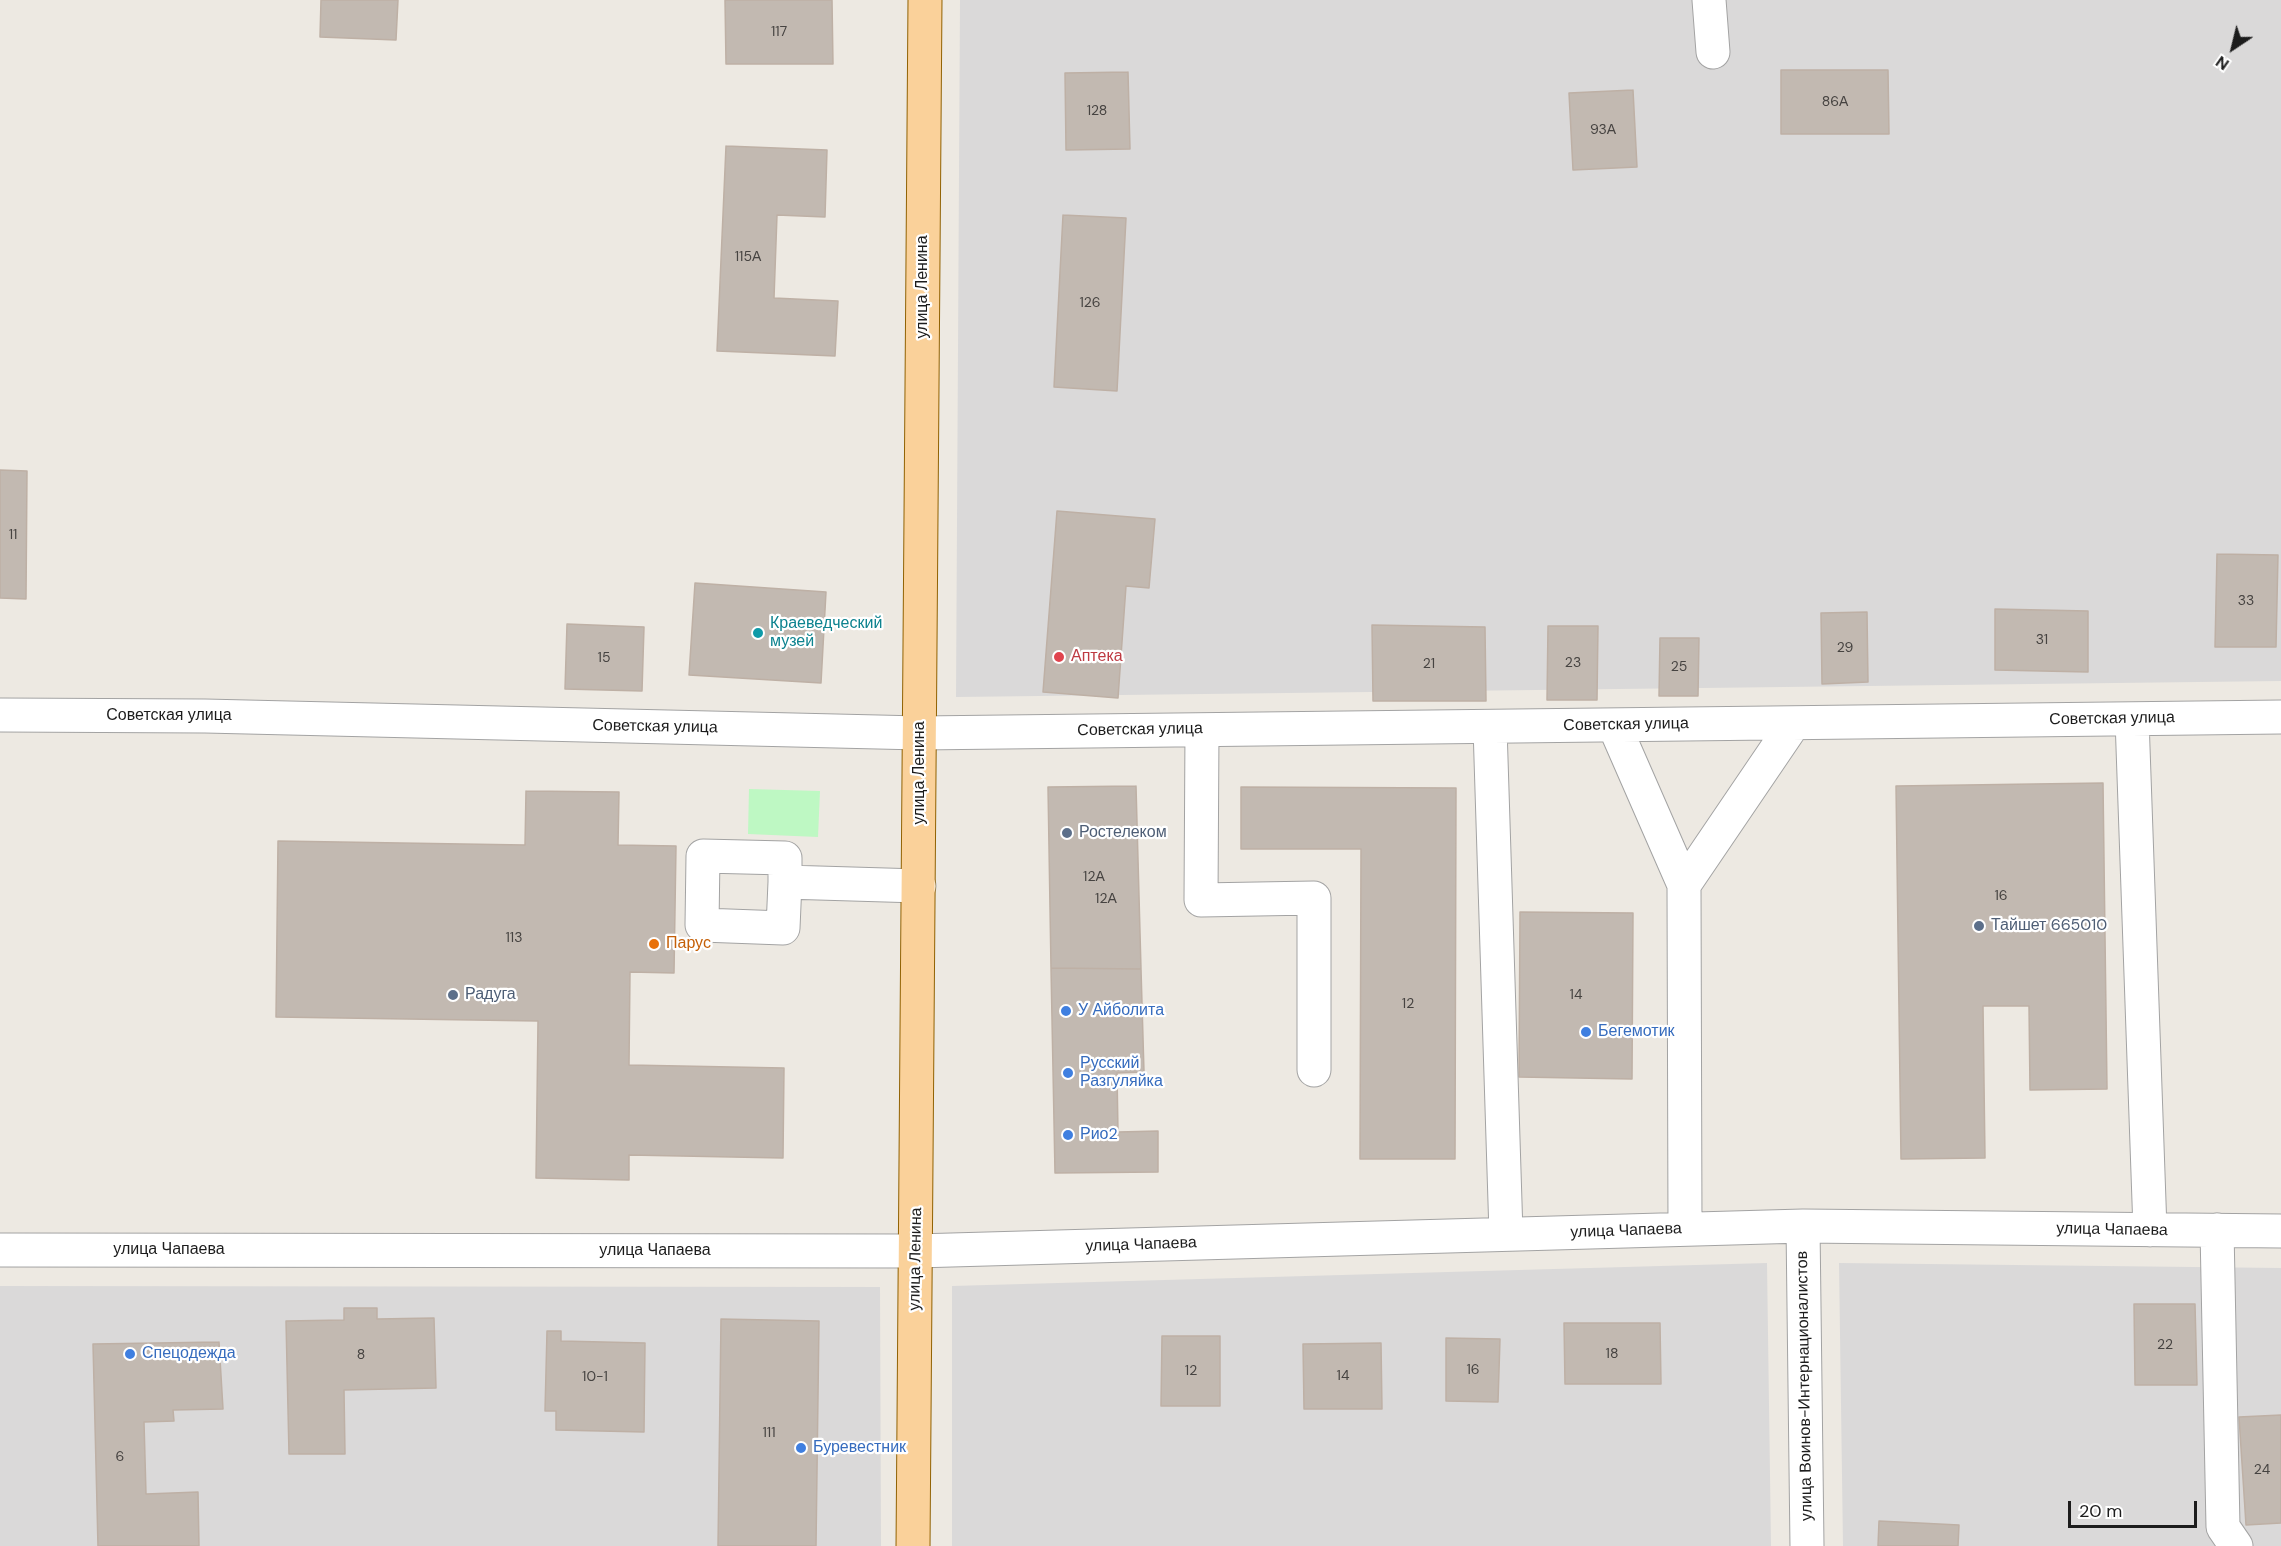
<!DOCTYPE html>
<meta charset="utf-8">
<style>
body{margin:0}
#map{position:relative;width:2281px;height:1546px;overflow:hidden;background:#ede9e2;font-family:"DM Sans",sans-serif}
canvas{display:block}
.north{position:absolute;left:2203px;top:18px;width:60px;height:60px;-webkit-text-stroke:4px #fff;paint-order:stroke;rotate:215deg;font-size:16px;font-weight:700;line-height:24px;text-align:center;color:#1c1c1c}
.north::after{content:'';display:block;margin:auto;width:21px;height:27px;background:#1c1c1c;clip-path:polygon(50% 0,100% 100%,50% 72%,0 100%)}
.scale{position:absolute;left:2068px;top:1501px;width:129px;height:27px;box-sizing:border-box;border:3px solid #1c1c1c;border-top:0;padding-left:8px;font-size:18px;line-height:21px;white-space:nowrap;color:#1c1c1c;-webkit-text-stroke:4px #fff;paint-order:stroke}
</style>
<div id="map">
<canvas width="2281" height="1546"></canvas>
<div class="north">N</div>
<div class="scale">20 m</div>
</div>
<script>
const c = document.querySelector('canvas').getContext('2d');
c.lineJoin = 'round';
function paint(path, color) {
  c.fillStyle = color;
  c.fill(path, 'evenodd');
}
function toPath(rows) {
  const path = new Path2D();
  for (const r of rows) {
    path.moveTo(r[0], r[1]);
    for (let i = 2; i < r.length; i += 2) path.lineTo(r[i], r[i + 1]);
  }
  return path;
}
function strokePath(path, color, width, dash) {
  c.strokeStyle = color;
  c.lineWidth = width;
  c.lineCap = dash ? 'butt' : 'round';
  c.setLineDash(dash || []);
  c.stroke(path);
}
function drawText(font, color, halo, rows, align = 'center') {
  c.font = font + ' "DM Sans",sans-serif';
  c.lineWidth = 4.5;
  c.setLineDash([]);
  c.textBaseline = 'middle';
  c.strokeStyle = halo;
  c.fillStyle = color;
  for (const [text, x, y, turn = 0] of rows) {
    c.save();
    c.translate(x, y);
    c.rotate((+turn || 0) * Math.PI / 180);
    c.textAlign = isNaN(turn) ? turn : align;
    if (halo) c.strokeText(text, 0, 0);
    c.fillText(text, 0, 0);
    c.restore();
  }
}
paint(toPath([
 [960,0,2281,0,2281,681,956,697],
 [1767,1263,1771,1546,952,1546,952,1286],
 [1839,1263,2281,1268,2281,1546,1843,1546],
 [0,1286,880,1287,881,1546,0,1546]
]), '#dad9d9');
paint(toPath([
 [749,789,820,791,818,837,748,834]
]), '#bef8c3');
const building = toPath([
 [321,0,398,0,396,40,320,37,321,0],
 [725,0,832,0,833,64,726,64,725,0],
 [1781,70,1888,70,1889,134,1781,134,1781,70],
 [1128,72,1130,149,1066,150,1065,73,1128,72],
 [1633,90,1637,167,1573,170,1569,93,1633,90],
 [726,146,827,150,825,217,777,215,774,298,838,301,835,356,717,351,726,146],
 [1063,215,1126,218,1117,391,1054,387,1063,215],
 [0,470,27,471,26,599,0,598,0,470],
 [1057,511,1155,519,1149,588,1126,586,1118,698,1043,692,1057,511],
 [2217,554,2278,555,2276,647,2215,647,2217,554],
 [695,583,826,592,821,683,689,675,695,583],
 [1995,609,2088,611,2088,672,1995,670,1995,609],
 [1867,612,1868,682,1822,684,1821,613,1867,612],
 [567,624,644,627,642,691,565,689,567,624],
 [1372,625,1485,627,1486,701,1373,701,1372,625],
 [1548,626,1598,626,1597,700,1547,700,1548,626],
 [1660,638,1699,638,1698,696,1659,696,1660,638],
 [2103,783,2107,1089,2030,1090,2029,1006,1983,1006,1985,1158,1901,1159,1896,786,2103,783],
 [1136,786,1141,969,1051,968,1048,787,1136,786],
 [1241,787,1456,788,1455,1159,1360,1159,1361,849,1241,849,1241,787],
 [526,791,619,792,618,845,676,846,674,973,630,972,629,1065,784,1068,783,1158,629,1155,629,1180,536,1178,538,1021,276,1017,278,841,525,845,526,791],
 [1520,912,1633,913,1632,1079,1519,1077,1520,912],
 [1051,968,1141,969,1144,1072,1117,1073,1118,1132,1158,1131,1158,1172,1055,1173,1051,968],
 [2134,1304,2195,1304,2197,1385,2135,1385,2134,1304],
 [344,1308,377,1308,377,1319,434,1318,436,1388,344,1390,345,1454,289,1454,286,1321,344,1320,344,1308],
 [721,1319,819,1321,816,1546,718,1546,721,1319],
 [1564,1323,1660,1323,1661,1384,1565,1384,1564,1323],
 [547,1331,561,1331,561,1341,645,1343,644,1432,556,1430,556,1411,545,1411,547,1331],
 [1162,1336,1220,1336,1220,1406,1161,1406,1162,1336],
 [1446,1338,1500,1339,1498,1402,1446,1401,1446,1338],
 [219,1342,223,1409,173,1410,174,1421,144,1422,146,1494,198,1492,199,1546,98,1546,93,1344,219,1342],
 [1381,1343,1382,1409,1304,1409,1303,1344,1381,1343],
 [2281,1415,2281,1523,2246,1525,2239,1417,2281,1415],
 [1879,1521,1959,1525,1958,1546,1878,1546,1879,1521]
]);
paint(building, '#c2b9b1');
strokePath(building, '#beb0a5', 1.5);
const minor = toPath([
 [1709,0,1713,52],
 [0,715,205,716,920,733,2281,717],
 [2132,719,2150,1230],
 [1614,725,1684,885,1685,1229],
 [1490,727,1506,1234],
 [1202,730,1201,900,1314,898,1314,1070],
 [785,882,783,928,702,925,703,856,785,858,785,882,919,886],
 [1684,885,1794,723],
 [1803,1226,1807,1546],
 [2217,1230,2223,1527,2236,1546],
 [0,1250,916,1251,1803,1226,2281,1231]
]);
const major = toPath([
 [913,1546,925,0]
]);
strokePath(minor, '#a3a3a3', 35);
strokePath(major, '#916203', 35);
strokePath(minor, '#fff', 33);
strokePath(major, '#fad19a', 33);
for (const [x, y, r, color] of [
 [758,633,6,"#0f9aa8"],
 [1059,657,6,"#e0444e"],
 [1067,833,6,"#5c6f8a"],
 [1979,926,6,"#5c6f8a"],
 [654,944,6,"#e8710a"],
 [453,995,6,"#5c6f8a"],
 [1066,1011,6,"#3f7fe0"],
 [1586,1032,6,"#3f7fe0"],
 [1068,1073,6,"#3f7fe0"],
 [1068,1135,6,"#3f7fe0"],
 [130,1354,6,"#3f7fe0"],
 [801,1448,6,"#3f7fe0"]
]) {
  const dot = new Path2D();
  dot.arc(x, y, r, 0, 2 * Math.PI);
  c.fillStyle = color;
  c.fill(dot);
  strokePath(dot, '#fff', 2);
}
drawText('14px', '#464341', null, [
 ["117",779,32],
 ["86А",1835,102],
 ["128",1097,111],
 ["93А",1603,130],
 ["115А",748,257],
 ["126",1090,303],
 ["11",13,535],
 ["33",2246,601],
 ["31",2042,640],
 ["29",1845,648],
 ["15",604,658],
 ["23",1573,663],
 ["21",1429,664],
 ["25",1679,667],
 ["12А",1094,877],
 ["16",2001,896],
 ["12А",1106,899],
 ["113",514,938],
 ["14",1576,995],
 ["12",1408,1004],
 ["22",2165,1345],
 ["18",1612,1354],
 ["8",361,1355],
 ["16",1473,1370],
 ["12",1191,1371],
 ["14",1343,1376],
 ["10-1",595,1377],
 ["111",769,1433],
 ["6",120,1457],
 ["24",2262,1470]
]);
drawText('16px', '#1c1c1c', '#fff', [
 ["улица Ленина",923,287,-90],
 ["Советская улица",169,716],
 ["Советская улица",2112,719,-1],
 ["Советская улица",1626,725,-1],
 ["Советская улица",655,727,1],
 ["Советская улица",1140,730,-1],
 ["улица Ленина",920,773,-90],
 ["улица Чапаева",2112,1230,1],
 ["улица Чапаева",1626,1231,-2],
 ["улица Чапаева",1141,1245,-2],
 ["улица Чапаева",169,1250],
 ["улица Чапаева",655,1251],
 ["улица Ленина",916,1259,-89],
 ["улица Воинов-Интернационалистов",1805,1386,-91]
]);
drawText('16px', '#0d838f', '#fff', [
 ["Краеведческий",770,624],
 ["музей",770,642]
], 'left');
drawText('16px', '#be3a42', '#fff', [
 ["Аптека",1071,657]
], 'left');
drawText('16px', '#4e5e75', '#fff', [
 ["Ростелеком",1079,833],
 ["Тайшет 665010",1991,926],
 ["Радуга",465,995]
], 'left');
drawText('16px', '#c56008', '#fff', [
 ["Парус",666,944]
], 'left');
drawText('16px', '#366cbe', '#fff', [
 ["У Айболита",1078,1011],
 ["Бегемотик",1598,1032],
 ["Русский",1080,1064],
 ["Разгуляйка",1080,1082],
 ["Рио2",1080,1135],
 ["Спецодежда",142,1354],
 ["Буревестник",813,1448]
], 'left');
</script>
